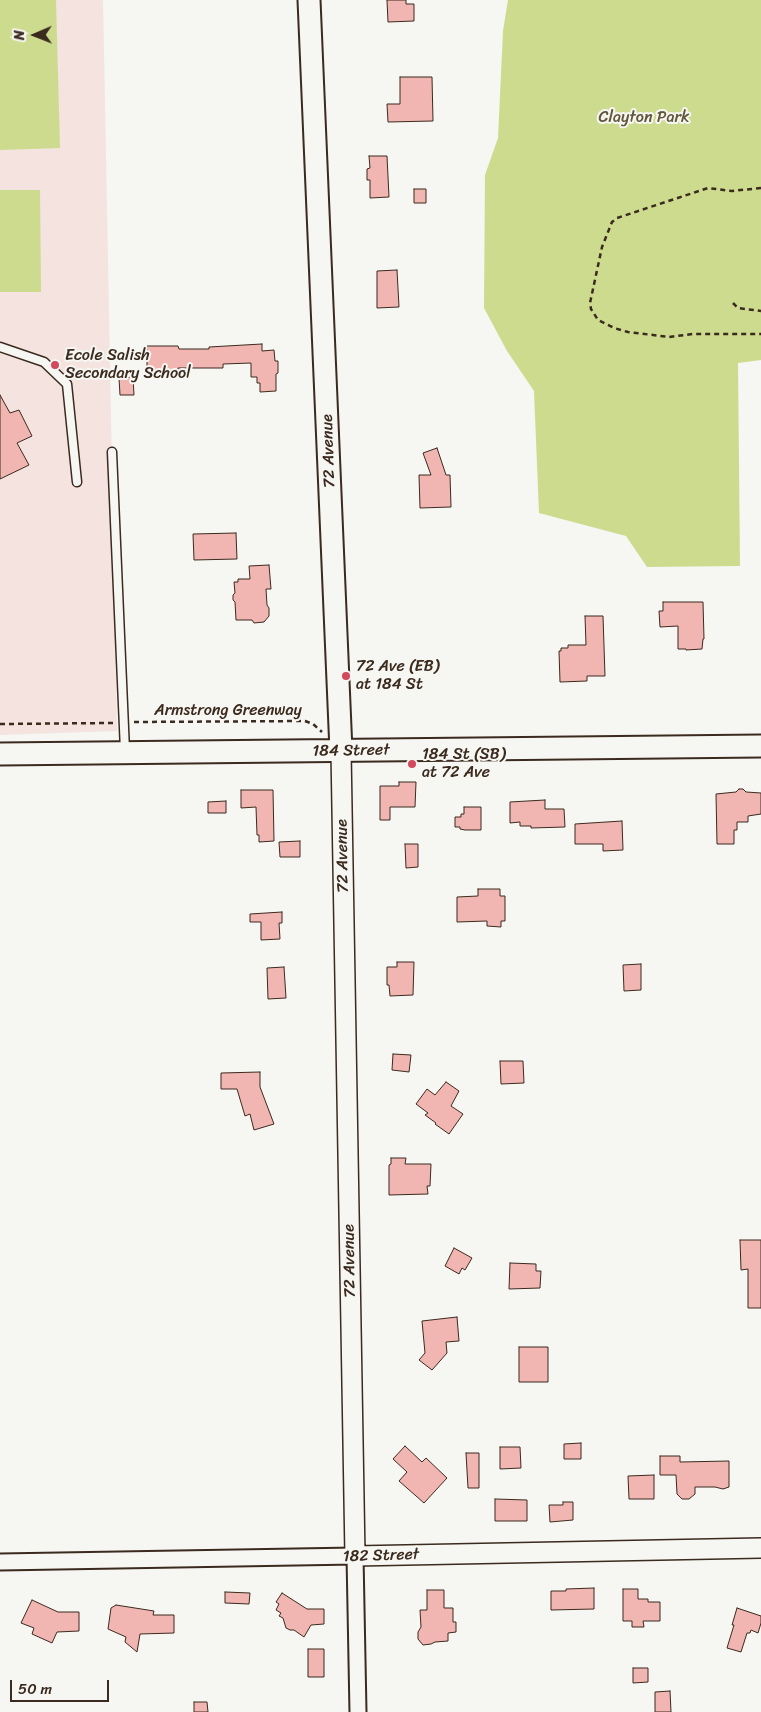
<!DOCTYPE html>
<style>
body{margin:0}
#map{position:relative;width:761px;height:1712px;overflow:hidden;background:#f6f6f2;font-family:Sriracha,sans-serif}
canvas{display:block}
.north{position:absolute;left:10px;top:10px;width:50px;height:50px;-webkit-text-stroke:4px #f6f6f2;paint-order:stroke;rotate:269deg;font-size:14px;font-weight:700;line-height:20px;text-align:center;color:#3b2a1e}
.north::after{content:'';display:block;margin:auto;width:18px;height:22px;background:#3b2a1e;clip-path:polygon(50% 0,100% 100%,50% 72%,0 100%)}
.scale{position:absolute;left:10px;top:1680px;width:99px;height:22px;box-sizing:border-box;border:2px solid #3b2a1e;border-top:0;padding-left:6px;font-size:15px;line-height:18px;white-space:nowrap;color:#3b2a1e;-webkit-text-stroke:4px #f6f6f2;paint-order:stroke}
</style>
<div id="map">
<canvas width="761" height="1712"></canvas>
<div class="north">N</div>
<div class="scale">50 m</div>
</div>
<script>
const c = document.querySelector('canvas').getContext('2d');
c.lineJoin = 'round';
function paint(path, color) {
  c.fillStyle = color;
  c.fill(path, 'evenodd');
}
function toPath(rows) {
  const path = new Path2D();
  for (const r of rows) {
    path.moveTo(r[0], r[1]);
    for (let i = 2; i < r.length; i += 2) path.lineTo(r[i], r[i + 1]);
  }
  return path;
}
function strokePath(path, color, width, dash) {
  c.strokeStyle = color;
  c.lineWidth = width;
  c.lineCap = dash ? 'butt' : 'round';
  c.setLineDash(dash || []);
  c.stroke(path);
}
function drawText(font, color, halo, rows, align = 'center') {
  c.font = font + ' Sriracha,sans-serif';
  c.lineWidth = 4;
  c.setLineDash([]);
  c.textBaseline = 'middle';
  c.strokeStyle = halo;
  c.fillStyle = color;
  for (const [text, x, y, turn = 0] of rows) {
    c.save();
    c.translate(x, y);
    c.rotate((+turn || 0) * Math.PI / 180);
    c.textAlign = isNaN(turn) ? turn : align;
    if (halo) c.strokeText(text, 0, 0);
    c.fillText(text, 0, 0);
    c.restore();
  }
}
paint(toPath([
 [0,0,103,0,117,731,0,735]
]), '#f4e3de');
paint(toPath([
 [0,0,56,0,60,148,0,150],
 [508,0,761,0,761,360,738,363,740,566,647,567,626,536,539,513,534,391,507,351,484,308,485,175,498,138,503,31],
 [0,190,40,190,41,292,0,292]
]), '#cddb8f');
const building = toPath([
 [387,0,406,0,406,4,414,4,414,21,388,22,387,0],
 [400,77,432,77,433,121,388,122,387,104,400,104,400,77],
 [369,156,387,156,389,197,370,198,370,180,367,180,367,169,370,168,369,156],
 [414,189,426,189,426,203,414,203,414,189],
 [397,270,399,307,377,308,377,271,397,270],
 [262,344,262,351,274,350,275,361,278,361,278,373,276,374,276,391,260,392,260,383,257,383,257,377,251,377,251,363,223,364,223,368,178,368,178,373,147,373,147,346,178,346,179,349,209,349,209,347,262,344],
 [133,377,134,395,120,395,119,378,133,377],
 [0,395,10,413,19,410,32,436,17,443,29,465,0,479,0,395],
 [437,448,446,475,450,475,451,507,420,508,419,475,431,475,423,453,437,448],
 [236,533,237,559,194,560,193,534,236,533],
 [269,565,271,589,266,589,267,605,269,608,269,616,264,622,254,623,252,620,236,620,235,602,233,600,233,595,235,593,234,582,238,582,238,579,250,579,249,566,269,565],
 [663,602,703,602,704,639,703,639,702,649,686,650,686,649,678,649,678,626,660,627,659,611,663,611,663,602],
 [585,616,603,616,605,676,587,676,587,681,560,682,559,651,561,651,561,648,568,648,568,645,586,645,585,616],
 [399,782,416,782,415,807,390,807,390,820,380,820,380,786,399,786,399,782],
 [739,789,743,789,746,792,761,793,761,814,748,816,748,822,737,822,737,830,734,830,734,844,717,844,716,794,736,792,739,789],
 [241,790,273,790,274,841,259,842,259,835,257,835,256,807,241,808,241,790],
 [545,800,545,809,564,809,565,827,531,828,531,826,520,826,520,822,510,823,510,802,545,800],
 [226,801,226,813,208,813,208,802,226,801],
 [464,807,481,807,481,830,465,830,460,829,460,827,455,827,455,817,461,817,461,814,464,814,464,807],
 [622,821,623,850,603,851,603,844,575,844,575,824,622,821],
 [300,841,300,857,280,857,279,842,300,841],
 [405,844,418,844,418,867,406,868,405,844],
 [478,889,500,889,500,896,505,896,505,921,501,921,501,927,487,926,487,921,457,922,457,897,478,896,478,889],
 [282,912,282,923,279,923,280,939,261,940,261,922,250,922,250,914,282,912],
 [397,962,414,962,413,995,390,996,389,985,387,985,387,967,397,967,397,962],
 [641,964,641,990,624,991,623,965,641,964],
 [284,967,286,998,268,999,267,968,284,967],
 [393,1054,411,1055,409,1072,392,1070,393,1054],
 [500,1061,523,1061,524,1083,501,1084,500,1061],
 [260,1072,260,1087,274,1124,254,1130,250,1114,245,1116,237,1089,221,1089,221,1073,260,1072],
 [446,1082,459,1091,451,1106,463,1114,449,1134,435,1124,436,1123,425,1115,428,1113,416,1104,427,1089,435,1095,446,1082],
 [391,1158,406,1158,405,1164,431,1164,430,1186,427,1186,428,1194,389,1195,389,1165,391,1164,391,1158],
 [740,1240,761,1240,761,1308,748,1308,748,1269,741,1270,740,1240],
 [454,1248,472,1258,465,1270,462,1268,459,1274,445,1266,454,1248],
 [510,1263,536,1264,536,1271,541,1271,540,1288,509,1289,510,1263],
 [457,1317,459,1341,446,1342,447,1353,432,1370,419,1360,425,1353,422,1321,457,1317],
 [519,1347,548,1347,548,1382,519,1382,519,1347],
 [581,1443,581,1459,564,1459,564,1444,581,1443],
 [405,1446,422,1462,426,1458,447,1478,424,1503,399,1481,407,1472,393,1459,405,1446],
 [500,1447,520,1447,521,1468,500,1469,500,1447],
 [466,1453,479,1453,479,1488,468,1488,466,1453],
 [660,1456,680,1456,680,1462,729,1461,729,1487,723,1489,715,1487,695,1487,695,1494,689,1499,682,1499,677,1494,676,1475,660,1475,660,1456],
 [654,1475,654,1499,629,1499,628,1476,654,1475],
 [495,1499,527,1500,527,1521,495,1521,495,1499],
 [563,1502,573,1502,573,1520,550,1522,549,1505,563,1505,563,1502],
 [594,1588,594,1609,551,1610,551,1591,566,1591,566,1589,594,1588],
 [623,1589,638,1589,638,1599,648,1599,648,1602,660,1602,660,1621,643,1621,644,1627,632,1627,632,1621,623,1621,623,1589],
 [427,1590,444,1590,444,1608,453,1608,453,1622,456,1622,456,1632,448,1633,448,1641,435,1642,431,1644,423,1645,418,1639,418,1632,421,1627,420,1610,427,1610,427,1590],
 [225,1592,250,1593,249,1604,225,1603,225,1592],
 [282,1593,307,1609,324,1609,324,1624,311,1625,304,1637,294,1630,290,1630,286,1628,283,1618,279,1616,281,1613,276,1610,279,1604,276,1602,282,1593],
 [32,1600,58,1612,79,1612,79,1631,57,1632,52,1643,32,1634,34,1628,21,1623,32,1600],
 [116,1605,154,1611,153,1615,174,1615,174,1633,140,1634,137,1652,125,1642,126,1637,108,1629,111,1608,116,1605],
 [737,1608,761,1616,761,1623,758,1633,751,1630,750,1633,747,1633,741,1652,727,1648,734,1625,732,1625,737,1608],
 [308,1649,324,1649,324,1677,308,1677,308,1649],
 [633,1668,648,1668,648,1682,633,1683,633,1668],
 [670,1691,671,1712,655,1712,655,1692,670,1691],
 [194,1702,207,1702,208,1712,194,1712,194,1702]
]);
paint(building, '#f1b6b1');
strokePath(building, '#3b2a1e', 1);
const service = toPath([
 [0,347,44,362,67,384,77,482],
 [112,452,125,751]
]);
const minor = toPath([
 [0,1562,355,1556,358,1712]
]);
const tertiary = toPath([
 [341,751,355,1556,761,1548]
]);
const secondary = toPath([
 [309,0,341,751],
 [0,754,761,746]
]);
strokePath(service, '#3b2a1e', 11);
strokePath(minor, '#3b2a1e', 19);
strokePath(tertiary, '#3b2a1e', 22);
strokePath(secondary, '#3b2a1e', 25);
strokePath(toPath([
 [761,188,732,191,708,188,617,218,612,222,602,247,590,303,591,309,598,320,614,328,628,332,669,337,693,334,761,334],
 [733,303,738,308,761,311],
 [134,722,305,721,313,724,322,732],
 [0,724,113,723]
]), '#3b2a1e', 2.5, [5, 4]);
strokePath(service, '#f6f6f2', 8);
strokePath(minor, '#f6f6f2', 15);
strokePath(tertiary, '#f6f6f2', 19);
strokePath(secondary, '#f6f6f2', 21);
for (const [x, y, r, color] of [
 [55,365,5,"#d1495b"],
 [346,676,5,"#d1495b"],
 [412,764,5,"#d1495b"]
]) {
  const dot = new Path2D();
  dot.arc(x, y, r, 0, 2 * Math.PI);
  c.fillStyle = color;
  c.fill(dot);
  strokePath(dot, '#f6f6f2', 2);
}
drawText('16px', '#60563a', '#f6f6f2', [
 ["Clayton Park",644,118]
]);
drawText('16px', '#3b2a1e', '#f6f6f2', [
 ["Ecole Salish",65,356],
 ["Secondary School",65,374],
 ["72 Ave (EB)",356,667],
 ["at 184 St",356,685],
 ["184 St (SB)",422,755],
 ["at 72 Ave",422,773]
], 'left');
drawText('16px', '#3b2a1e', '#f6f6f2', [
 ["72 Avenue",329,451,-92],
 ["Armstrong Greenway",228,711],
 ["184 Street",351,751,-1],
 ["72 Avenue",343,856,-91],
 ["72 Avenue",350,1261,-91],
 ["182 Street",381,1556,-2]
]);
</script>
